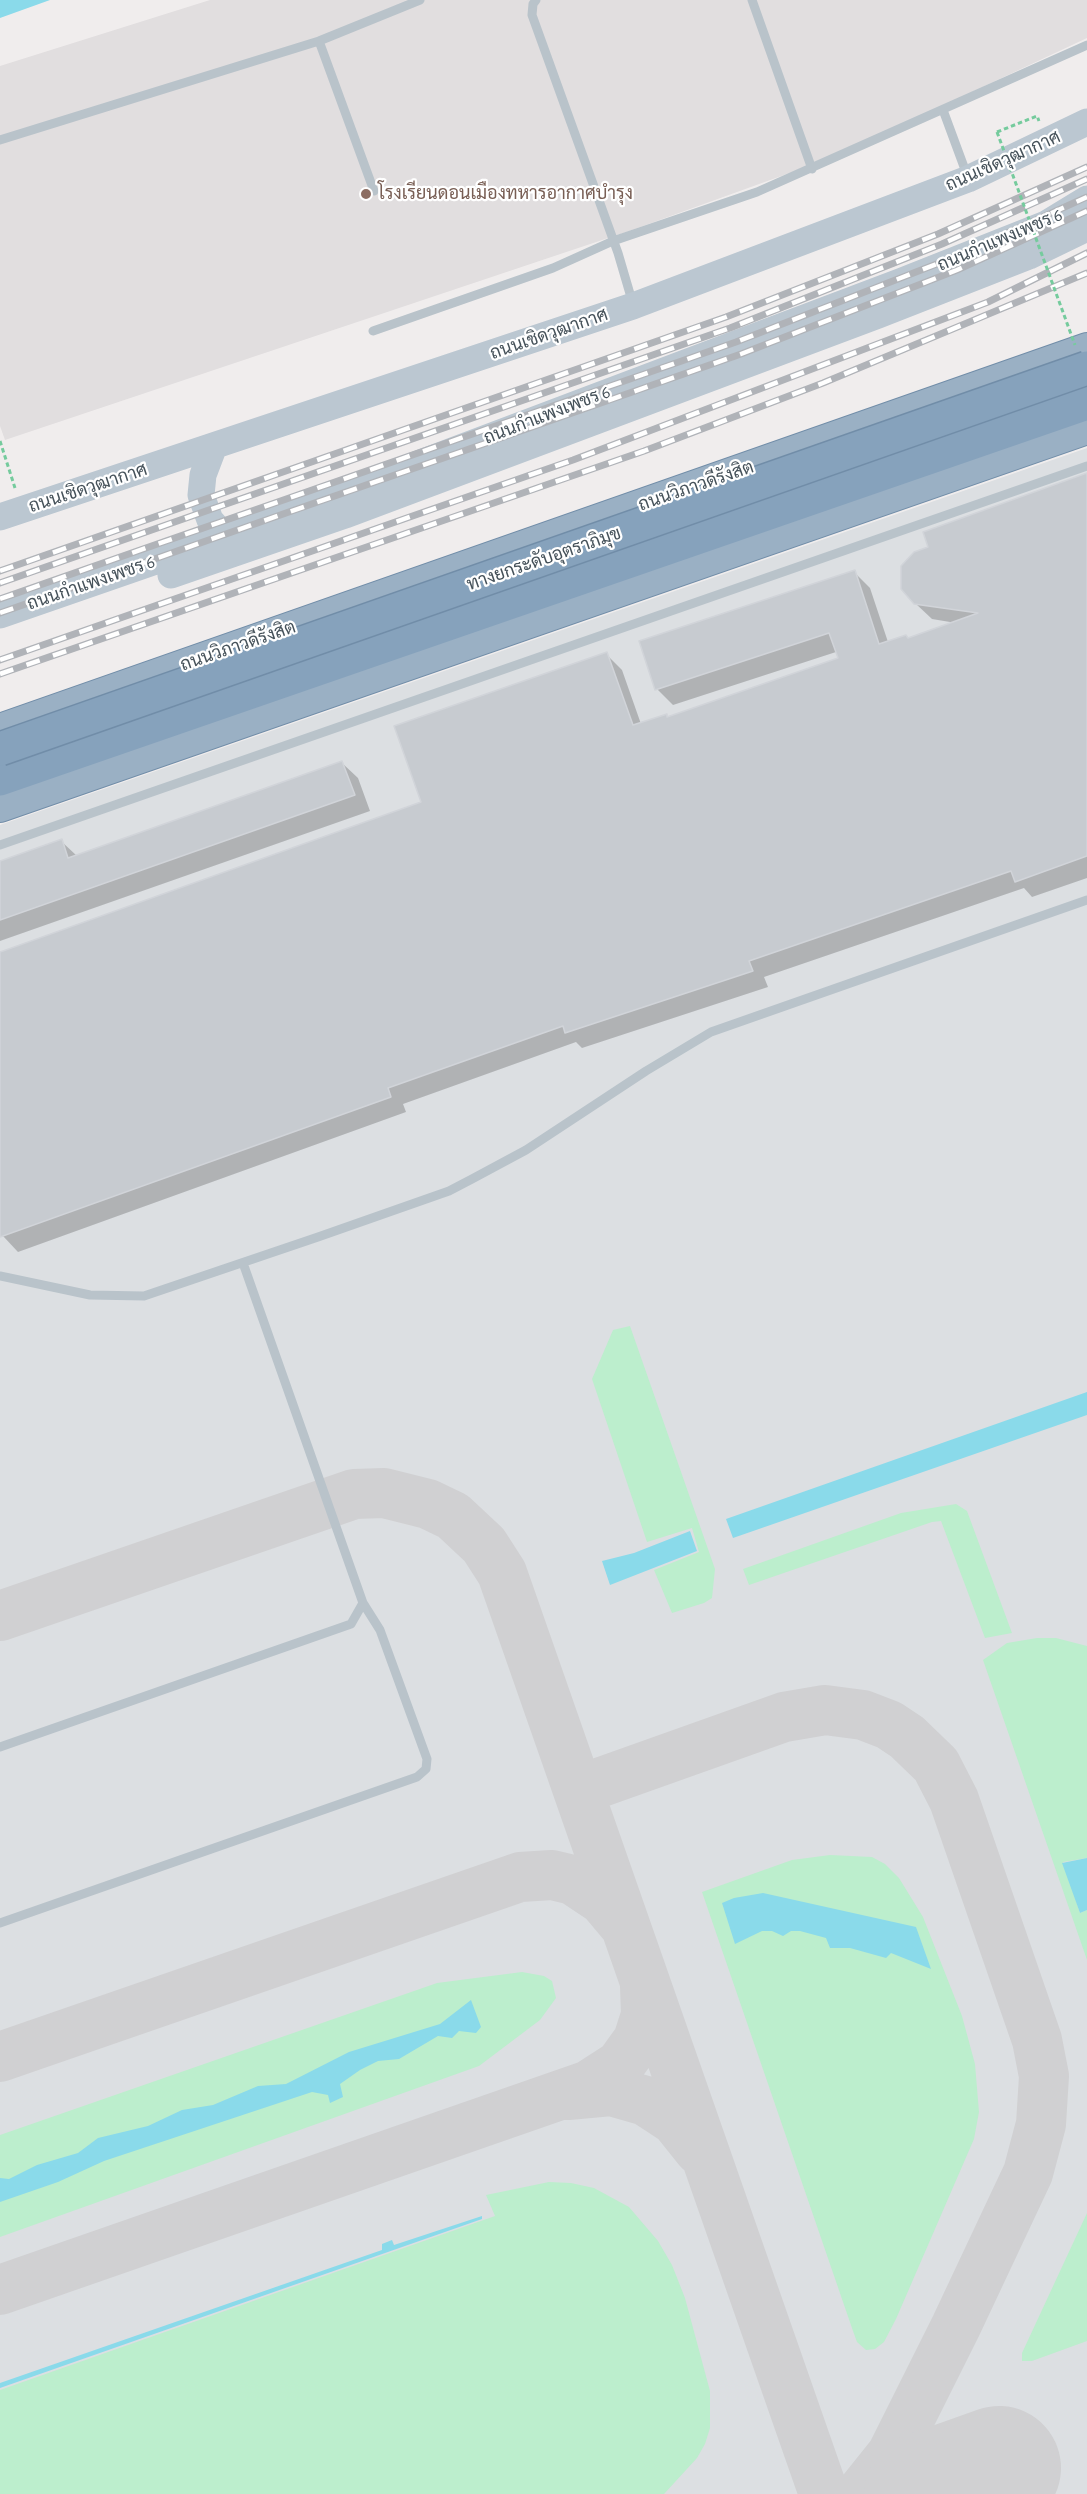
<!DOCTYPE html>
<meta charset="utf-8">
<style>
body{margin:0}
canvas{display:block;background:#f0eded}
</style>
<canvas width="1087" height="2494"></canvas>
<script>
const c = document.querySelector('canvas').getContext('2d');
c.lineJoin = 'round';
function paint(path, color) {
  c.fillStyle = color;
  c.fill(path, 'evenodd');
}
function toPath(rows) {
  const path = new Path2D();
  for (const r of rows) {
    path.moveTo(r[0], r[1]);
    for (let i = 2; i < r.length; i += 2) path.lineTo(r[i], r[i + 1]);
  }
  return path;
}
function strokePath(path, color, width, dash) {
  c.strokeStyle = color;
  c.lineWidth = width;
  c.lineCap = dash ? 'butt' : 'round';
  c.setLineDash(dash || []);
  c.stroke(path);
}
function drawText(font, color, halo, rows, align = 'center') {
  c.font = font + ' "Alegreya Sans",Sarabun,sans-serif';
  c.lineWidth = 4.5;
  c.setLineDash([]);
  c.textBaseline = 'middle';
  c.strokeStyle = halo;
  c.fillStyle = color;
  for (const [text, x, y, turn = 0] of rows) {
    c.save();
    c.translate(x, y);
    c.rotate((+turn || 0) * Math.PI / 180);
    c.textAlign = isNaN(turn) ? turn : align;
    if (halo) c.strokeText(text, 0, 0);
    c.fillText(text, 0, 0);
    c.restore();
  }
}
paint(toPath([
 [210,0,1087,0,1087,38,831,158,632,230,5,440,0,426,0,66]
]), '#e1dedf');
paint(toPath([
 [1087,448,1087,2494,0,2494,0,825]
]), '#dcdfe2');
paint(toPath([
 [630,1326,715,1569,712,1598,704,1603,672,1613,654,1570,699,1552,692,1528,647,1542,592,1379,613,1330],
 [956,1504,967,1511,1012,1633,985,1638,941,1521,932,1522,749,1585,743,1569,901,1513],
 [1037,1638,1056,1638,1087,1646,1087,1858,1063,1862,1080,1913,1087,1910,1087,1960,983,1660,1007,1643],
 [830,1855,872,1857,885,1864,899,1878,923,1917,962,2016,975,2064,979,2112,974,2139,896,2319,884,2342,875,2349,866,2350,857,2342,853,2331,702,1892,792,1860],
 [522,1972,544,1976,552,1981,556,1998,540,2020,479,2066,0,2237,0,2135,437,1983],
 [549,2182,571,2183,594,2188,629,2207,658,2241,672,2265,685,2298,710,2391,710,2428,705,2444,697,2458,664,2494,0,2494,0,2390,495,2216,486,2195],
 [1087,2213,1087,2341,1032,2361,1022,2361,1022,2353]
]), '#bceecd');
paint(toPath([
 [0,0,50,0,0,18],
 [1087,1392,1087,1415,733,1538,726,1519],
 [690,1531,697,1551,610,1585,602,1561,634,1553],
 [1087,1858,1087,1910,1080,1913,1062,1863],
 [763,1893,916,1927,931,1969,891,1953,886,1958,850,1948,830,1948,826,1938,800,1931,791,1931,783,1936,772,1931,762,1931,735,1944,722,1903,734,1898],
 [471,2000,481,2027,476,2033,459,2031,452,2038,438,2036,399,2059,378,2061,360,2070,340,2084,343,2097,330,2103,328,2095,312,2092,104,2161,58,2182,0,2202,0,2178,9,2179,37,2165,78,2153,98,2138,148,2126,182,2110,213,2105,258,2086,286,2084,349,2052,440,2024],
 [482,2216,482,2219,0,2388,0,2383,382,2250,382,2244,392,2240,394,2245]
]), '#8adaea');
paint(toPath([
 [1087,474,1087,878,1032,897,1024,888,764,977,768,987,582,1048,576,1042,403,1104,406,1112,18,1252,3,1236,0,1229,0,954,422,803,606,654,622,670,641,724,666,716,668,718,840,659,836,652,673,705,657,689,854,572,870,588,888,642,909,639,956,623,932,619,915,603],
 [342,763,358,778,370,811,0,941,0,862,61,841,77,856]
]), '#0003');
strokePath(toPath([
 [0,1616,354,1494,384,1493,428,1504,453,1516,484,1545,502,1573,824,2494],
 [579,1790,784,1717,825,1710,863,1715,889,1725,907,1737,936,1765,954,1800,1037,2040,1044,2076,1041,2124,1028,2173,956,2326,892,2454,860,2494],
 [0,2057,520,1877,552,1875,573,1880,603,1900,624,1925],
 [568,2095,611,2091,646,2101,675,2120,699,2150],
 [0,2290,589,2085,620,2065,638,2040,646,2015,645,1986]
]), '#d0d0d2', 50);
strokePath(toPath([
 [926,2494,999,2468]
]), '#d0d0d2', 124);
const building = toPath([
 [1087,473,1087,856,1015,882,1011,871,749,961,753,971,565,1033,563,1026,388,1088,391,1097,0,1237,0,952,421,802,394,726,607,652,633,725,667,714,667,717,838,658,829,633,655,690,639,641,855,570,879,644,906,635,908,638,978,613,914,604,901,589,901,566,914,552,928,547,923,532,1087,473],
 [342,761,355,795,0,920,0,861,62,839,68,858,342,761]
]);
paint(building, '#c7cbd0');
strokePath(building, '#d1d4d9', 1.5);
const trunk = toPath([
 [0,730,1087,349],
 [0,806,1087,428]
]);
const motorway = toPath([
 [0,779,1087,403]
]);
strokePath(trunk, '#718da8', 34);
strokePath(motorway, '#718da8', 36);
strokePath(toPath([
 [997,132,1037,116,1039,121],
 [0,441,15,488]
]), '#75cb9d', 3, [4.5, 3]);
strokePath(toPath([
 [536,0,533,4,532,15,618,253,633,304],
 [752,0,812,169],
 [319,41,374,191],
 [943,110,967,175],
 [0,140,319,41,420,0],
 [373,331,553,268,613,241,757,192,1087,45],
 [0,845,1087,466],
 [0,1276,90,1295,144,1296,318,1237,449,1191,472,1179,526,1150,646,1071,711,1032,1087,900],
 [0,1747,351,1624,363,1603],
 [0,1923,417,1777,426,1769,427,1759,380,1630,363,1603,243,1263]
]), '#b9c3ca', 9);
strokePath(toPath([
 [214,446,203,475,201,495,210,520,225,537],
 [0,517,633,306,968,179,1087,122],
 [171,575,345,515,878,315,1029,256,1087,228],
 [0,615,225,537,900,282,1046,224,1087,199]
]), '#bbc7d1', 27);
strokePath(trunk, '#9ab0c4', 32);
strokePath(motorway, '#86a2bc', 33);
const rail = toPath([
 [0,571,726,317,938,234,1087,167],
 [0,583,730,328,942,244,1087,179],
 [0,599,736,342,952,258,1087,197],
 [0,613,741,354,957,270,1087,211],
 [0,660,573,460,988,302,1087,253],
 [0,674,644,451,823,383,1087,273]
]);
strokePath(rail, '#b0b3b8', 7);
strokePath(rail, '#fff', 4.5, [14]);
const motorwayBridge = toPath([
 [0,749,1087,368]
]);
strokePath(motorwayBridge, '#718da8', 36, []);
strokePath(toPath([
 [997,132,1075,345]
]), '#75cb9d', 3, [4.5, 3]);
strokePath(motorwayBridge, '#86a2bc', 33);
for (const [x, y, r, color] of [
 [366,194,6,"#8d6e63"]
]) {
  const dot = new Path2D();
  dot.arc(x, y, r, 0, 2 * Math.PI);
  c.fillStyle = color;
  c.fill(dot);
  strokePath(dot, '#fff', 2);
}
drawText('18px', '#46525a', '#fff', [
 ["ถนนเชิดวุฒากาศ",1003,161,-24],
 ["ถนนกำแพงเพชร 6",1000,240,-23],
 ["ถนนเชิดวุฒากาศ",549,334,-19],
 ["ถนนกำแพงเพชร 6",547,415,-21],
 ["ถนนวิภาวดีรังสิต",696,486,-19],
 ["ถนนเชิดวุฒากาศ",88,488,-18],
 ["ทางยกระดับอุตราภิมุข",544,559,-19],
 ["ถนนกำแพงเพชร 6",91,583,-19],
 ["ถนนวิภาวดีรังสิต",238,646,-19]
]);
drawText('18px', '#785e54', '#fff', [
 ["โรงเรียนดอนเมืองทหารอากาศบำรุง",378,194]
], 'left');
</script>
